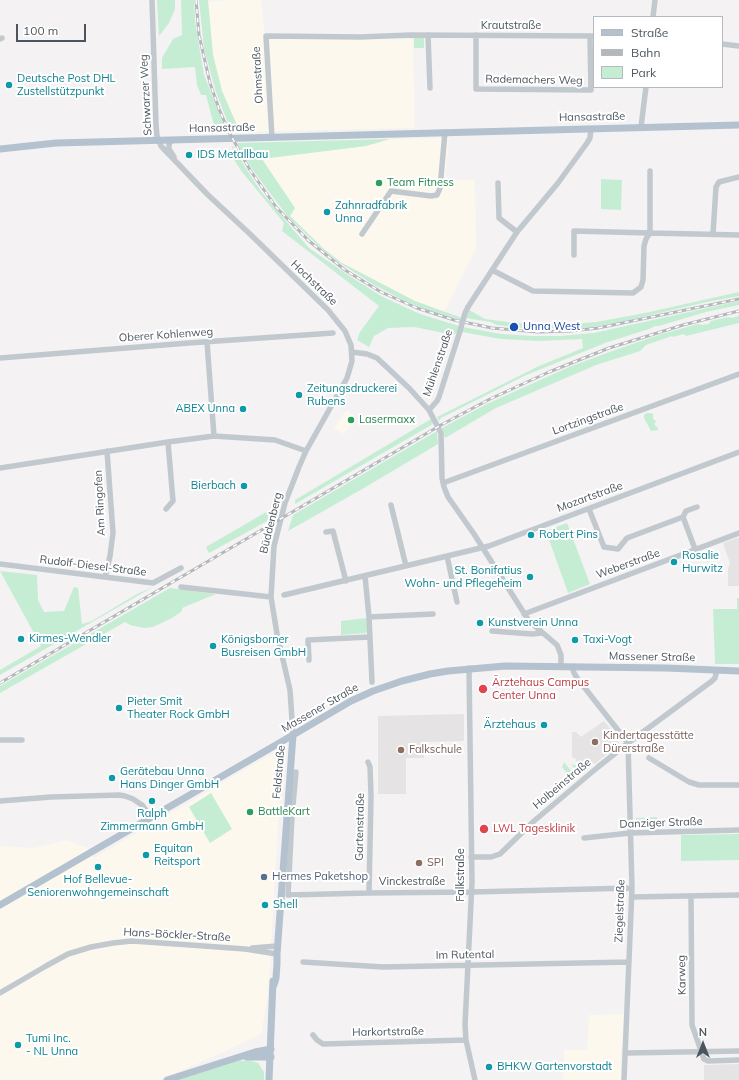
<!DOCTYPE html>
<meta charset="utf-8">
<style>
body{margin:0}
#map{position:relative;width:739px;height:1080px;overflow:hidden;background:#f4f2f2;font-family:Mulish,sans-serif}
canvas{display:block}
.legend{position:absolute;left:593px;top:16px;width:130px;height:72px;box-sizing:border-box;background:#fff;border:1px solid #b7bbbf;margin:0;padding:5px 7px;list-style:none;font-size:12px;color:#4b555e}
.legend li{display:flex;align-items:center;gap:8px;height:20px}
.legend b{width:20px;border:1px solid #b7bbbf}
.north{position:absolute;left:683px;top:1024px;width:40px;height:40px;-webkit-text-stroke:3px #fff;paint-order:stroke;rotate:0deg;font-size:11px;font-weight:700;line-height:16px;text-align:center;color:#4b555e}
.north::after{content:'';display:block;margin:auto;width:14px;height:18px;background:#4b555e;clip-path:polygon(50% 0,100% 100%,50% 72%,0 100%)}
.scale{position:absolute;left:16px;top:24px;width:70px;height:18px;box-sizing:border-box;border:2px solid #4b555e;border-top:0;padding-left:5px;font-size:12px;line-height:14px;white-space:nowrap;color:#4b555e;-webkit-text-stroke:3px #fff;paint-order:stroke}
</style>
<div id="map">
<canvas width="739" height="1080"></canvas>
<ul class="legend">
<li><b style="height:5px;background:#b4c1ce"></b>Straße</li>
<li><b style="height:5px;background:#b4b7bb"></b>Bahn</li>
<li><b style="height:11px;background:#c5edd4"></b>Park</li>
</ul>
<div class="north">N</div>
<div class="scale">100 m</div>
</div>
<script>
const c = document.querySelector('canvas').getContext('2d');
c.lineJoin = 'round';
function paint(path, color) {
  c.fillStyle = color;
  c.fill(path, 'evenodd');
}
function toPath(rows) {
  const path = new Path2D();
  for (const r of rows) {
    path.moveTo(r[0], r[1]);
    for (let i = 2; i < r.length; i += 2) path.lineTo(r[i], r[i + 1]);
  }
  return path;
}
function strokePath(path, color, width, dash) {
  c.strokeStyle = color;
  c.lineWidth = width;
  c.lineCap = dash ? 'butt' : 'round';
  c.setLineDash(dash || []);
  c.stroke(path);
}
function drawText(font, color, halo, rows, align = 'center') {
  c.font = font + ' Mulish,sans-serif';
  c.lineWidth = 4;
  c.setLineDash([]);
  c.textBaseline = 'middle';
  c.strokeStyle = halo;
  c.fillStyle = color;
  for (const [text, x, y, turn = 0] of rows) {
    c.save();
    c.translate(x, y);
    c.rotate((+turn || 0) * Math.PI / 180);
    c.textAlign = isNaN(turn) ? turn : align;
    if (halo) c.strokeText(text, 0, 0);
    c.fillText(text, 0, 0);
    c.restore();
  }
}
paint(toPath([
 [227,0,261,0,265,38,413,39,415,128,240,132,222,91,213,55,208,2],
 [449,138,445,180,475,180,476,248,444,312,415,301,342,263,324,249,290,216,262,158,366,146,390,139],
 [346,410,356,417,344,434,334,428],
 [273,753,282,756,270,966,267,1001,261,1034,213,1057,159,1080,0,1080,0,846,34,848,67,840,87,848,94,858],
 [625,1014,621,1053,621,1080,563,1080,564,1050,587,1050,589,1015]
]), '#fcf8ee');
paint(toPath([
 [737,538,739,538,739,586,728,586,728,568,730,563,723,543],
 [464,714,464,741,424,742,424,758,406,758,406,794,378,794,378,716],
 [604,721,619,740,618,745,596,763,589,765,576,761,576,759,572,757,572,732,576,732,581,737],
 [739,1064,739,1080,704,1080,704,1065]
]), '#e5e3e3');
paint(toPath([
 [157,0,175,0,175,9,169,23,159,36],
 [181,0,194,0,195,21,204,75,227,133,217,133,215,129,206,95,201,95,197,85,195,67,162,69,162,58,173,39,182,35],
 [199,0,208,0,213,55,222,91,240,132,231,131,216,92,204,49],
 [414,37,424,37,424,48,414,48],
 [390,139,366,146,262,159,295,208,290,216,324,249,342,263,415,301,462,318,461,320,430,311,405,301,376,286,343,265,324,251,288,217,252,169,237,143],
 [233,145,245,167,260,190,296,233,309,248,348,275,381,296,420,314,459,326,458,331,454,335,414,327,388,328,374,336,369,347,357,340,360,332,379,306,282,231,284,223,242,172,231,155],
 [601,179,622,180,621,210,601,209],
 [739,292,739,296,707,302,620,322,593,327,561,330,560,328,524,328,497,325,490,322,466,318,469,310,485,319,515,323,556,325,596,322,645,313],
 [739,301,739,305,706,312,659,326,655,326,649,329,605,343,524,376,449,414,441,418,439,421,437,417,539,366,583,348,582,339,539,341,501,339,462,332,463,327,501,334,532,336,560,336,594,333],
 [739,316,739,323,686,336,684,334,673,337,672,336,646,345,640,351,596,365,496,408,445,438,442,428,487,404,569,367,615,350,662,334,698,324,701,325,709,324,711,321,728,317,732,318],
 [647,413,651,413,653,414,653,419,655,420,656,422,654,424,657,427,658,430,651,431,644,418,644,415],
 [431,419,433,424,295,504,295,500],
 [437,431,438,444,364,488,288,531,293,515],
 [268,511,269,520,209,553,206,547],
 [567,523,590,584,568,593,546,531],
 [0,571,37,575,38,600,44,612,64,611,74,587,78,588,82,624,92,621,137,594,153,587,0,675,0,670,41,646],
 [170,588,216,594,182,608,182,611,172,618,153,627,144,628,130,625,125,622,0,693,0,686],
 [737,598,739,598,739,664,715,664,713,609,737,609],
 [367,618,367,631,366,633,341,635,341,621],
 [564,762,576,777,574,781,572,780,562,767],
 [571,764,586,769,586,770,579,774],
 [211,793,232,829,210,843,189,807],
 [657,817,658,827,636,828,636,818],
 [739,834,739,860,681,861,681,835],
 [249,1060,258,1063,264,1072,264,1080,178,1080,238,1061]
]), '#c5edd4');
strokePath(toPath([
 [152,0,156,125,157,136,161,146,207,194,251,235,328,310,345,331,351,345,352,361,347,378,306,451,299,467,285,503,274,546,271,597,277,634,290,690,293,735],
 [653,17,655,0],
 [428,35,430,88],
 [476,35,476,89,591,90,590,36],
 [0,39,2,38],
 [722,44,739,46],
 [641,127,646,87],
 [272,138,266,36,360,37,411,35,594,36],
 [172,140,169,144,169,149,174,157],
 [498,183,499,218,517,232],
 [362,234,391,191,431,196,437,195,440,188,445,132],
 [713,234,716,187,719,182,739,177],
 [574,255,574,231,650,233,650,171],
 [492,270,533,291,633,293,641,287,643,280,644,246,646,239,650,233,739,235],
 [468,307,517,232,558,183,587,143,590,138,591,129],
 [207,342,214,436],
 [352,352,367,354,377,358,409,388,429,410,441,433,442,478,444,487,448,497,474,534,529,621,557,645,561,655,561,667],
 [0,358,189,343,333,333],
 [429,410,437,401,439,397,460,331],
 [0,468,168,442,214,436,275,440,306,451],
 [443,483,739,374],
 [391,505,406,566],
 [166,509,173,501,168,442],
 [589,509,604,547,618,549,627,538,683,517,695,549],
 [683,517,686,511,697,507],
 [326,532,333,531,346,581],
 [447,556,457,602],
 [0,564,153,583,181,568],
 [365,576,369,617,372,682],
 [105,577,110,556,113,533,107,451],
 [181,587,271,597],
 [284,595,489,546,739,452],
 [524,614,739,533],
 [369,617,433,614],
 [492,631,532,634,542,633],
 [309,660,308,640,370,637],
 [572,667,574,673,577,678,628,743],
 [469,668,472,882,465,1025,466,1040,475,1080],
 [0,740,22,740],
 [649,758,689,782,699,785,739,785],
 [368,762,370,767,371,796,369,893],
 [296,772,292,816,288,895,369,893,472,892,632,888],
 [0,801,51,797,119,795,125,796,133,799,142,805,151,817],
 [584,838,630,833,739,830],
 [471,857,491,857,500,854,534,821,598,767,628,743,712,681,715,678,717,670],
 [691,896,692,1025,704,1059,708,1061,739,1060],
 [632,897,739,895],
 [252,948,277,946],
 [303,962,383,967,629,962],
 [0,993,46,966,68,954,91,947,113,943,132,941,190,945,245,949,277,954],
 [313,1035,317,1040,323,1044,466,1040],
 [626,1053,739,1051],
 [624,1080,632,888,628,743]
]), '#c1c9cf', 5.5);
strokePath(toPath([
 [0,149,56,143,739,125],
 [0,905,281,742,351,701,373,691,402,681,430,674,448,671,505,666,666,668,739,671],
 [274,985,276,978,277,964,277,954,293,735],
 [247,1057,271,1057],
 [167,1080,255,1052,271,1049],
 [269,1080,273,981]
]), '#b4c1ce', 7);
const rail = toPath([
 [196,0,199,35,210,83,219,109,229,132,250,170,276,207,309,241,345,270,381,292,417,308,454,320,492,328,538,332,571,331,598,328,739,299],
 [0,683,441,425,490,399,549,372,609,348,683,325,739,311]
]);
strokePath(rail, '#b4b7bb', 3);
strokePath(rail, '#fff', 1.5, [4.5]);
strokePath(toPath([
 [460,331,465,313,468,307]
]), '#c1c9cf', 5.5);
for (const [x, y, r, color] of [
 [9,85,4,"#0f9aa8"],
 [189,155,4,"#0f9aa8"],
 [379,183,4,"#2e9e5b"],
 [327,212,4,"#0f9aa8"],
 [514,327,5,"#1a4fb4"],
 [299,395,4,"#0f9aa8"],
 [243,409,4,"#0f9aa8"],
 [351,420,4,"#2e9e5b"],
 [244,486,4,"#0f9aa8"],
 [531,535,4,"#0f9aa8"],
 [674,562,4,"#0f9aa8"],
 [530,577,4,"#0f9aa8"],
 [480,623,4,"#0f9aa8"],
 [21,639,4,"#0f9aa8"],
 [575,640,4,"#0f9aa8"],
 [213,646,4,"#0f9aa8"],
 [483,689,5,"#e0444e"],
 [119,708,4,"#0f9aa8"],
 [544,725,4,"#0f9aa8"],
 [595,742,4,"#8d6e63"],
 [401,750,4,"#8d6e63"],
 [112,778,4,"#0f9aa8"],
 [152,801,4,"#0f9aa8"],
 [250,812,4,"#2e9e5b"],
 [484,829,5,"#e0444e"],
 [146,855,4,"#0f9aa8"],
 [419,863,4,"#8d6e63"],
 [98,867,4,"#0f9aa8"],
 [264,877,4,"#5c6f8a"],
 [265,905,4,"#0f9aa8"],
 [18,1045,4,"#0f9aa8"],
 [489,1067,4,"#0f9aa8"]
]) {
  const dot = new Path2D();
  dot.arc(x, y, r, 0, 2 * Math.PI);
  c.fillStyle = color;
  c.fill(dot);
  strokePath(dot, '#fff', 1.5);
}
drawText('11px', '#4b555e', '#fff', [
 ["Krautstraße",511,26],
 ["Ohmstraße",258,75,-93],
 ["Rademachers Weg",534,80,1],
 ["Schwarzer Weg",146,95,-93],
 ["Hansastraße",592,117,-1],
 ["Hansastraße",222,128,-1],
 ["Hochstraße",314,283,44],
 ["Oberer Kohlenweg",166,335,-4],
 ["Mühlenstraße",438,363,-71],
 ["Lortzingstraße",588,419,-20],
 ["Mozartstraße",590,497,-20],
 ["Am Ringofen",100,503,-93],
 ["Büddenberg",271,523,-76],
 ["Weberstraße",628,564,-20],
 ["Rudolf-Diesel-Straße",93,566,7],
 ["Massener Straße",652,657,1],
 ["Massener Straße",320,708,-30],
 ["Feldstraße",279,772,-85],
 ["Holbeinstraße",562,784,-40],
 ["Danziger Straße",661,823,-2],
 ["Gartenstraße",360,827,-89],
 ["Falkstraße",461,875,-90],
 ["Vinckestraße",412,882],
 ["Ziegelstraße",620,911,-88],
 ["Hans-Böckler-Straße",177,935,3],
 ["Im Rutental",465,955,-1],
 ["Karweg",682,975,-91],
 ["Harkortstraße",388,1032,-1]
]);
drawText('11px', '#0d838f', '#fff', [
 ["Deutsche Post DHL",17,79],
 ["Zustellstützpunkt",17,92],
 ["IDS Metallbau",197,155],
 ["Zahnradfabrik",335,206],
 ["Unna",335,219],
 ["Zeitungsdruckerei",307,389],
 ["Rubens",307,402],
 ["ABEX Unna",235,409,"right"],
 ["Bierbach",236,486,"right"],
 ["Robert Pins",539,535],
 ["Rosalie",682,556],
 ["Hurwitz",682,569],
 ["St. Bonifatius",522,571,"right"],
 ["Wohn- und Pflegeheim",522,584,"right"],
 ["Kunstverein Unna",488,623],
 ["Kirmes-Wendler",29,639],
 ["Königsborner",221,640],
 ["Busreisen GmbH",221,653],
 ["Taxi-Vogt",583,640],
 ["Pieter Smit",127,702],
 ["Theater Rock GmbH",127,715],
 ["Ärztehaus",536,725,"right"],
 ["Gerätebau Unna",120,772],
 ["Hans Dinger GmbH",120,785],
 ["Ralph",152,814,"center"],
 ["Zimmermann GmbH",152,827,"center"],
 ["Equitan",154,849],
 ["Reitsport",154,862],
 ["Hof Bellevue-",98,880,"center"],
 ["Seniorenwohngemeinschaft",98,893,"center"],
 ["Shell",273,905],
 ["Tumi Inc.",26,1039],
 ["- NL Unna",26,1052],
 ["BHKW Gartenvorstadt",497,1067]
], 'left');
drawText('11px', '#27864d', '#fff', [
 ["Team Fitness",387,183],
 ["Lasermaxx",359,420],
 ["BattleKart",258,812]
], 'left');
drawText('11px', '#164399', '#fff', [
 ["Unna West",523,327]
], 'left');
drawText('11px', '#be3a42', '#fff', [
 ["Ärztehaus Campus",492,683],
 ["Center Unna",492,696],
 ["LWL Tagesklinik",493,829]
], 'left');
drawText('11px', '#785e54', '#fff', [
 ["Kindertagesstätte",603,736],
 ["Dürerstraße",603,749],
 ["Falkschule",409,750],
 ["SPI",427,863]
], 'left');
drawText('11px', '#4e5e75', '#fff', [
 ["Hermes Paketshop",272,877]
], 'left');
</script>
